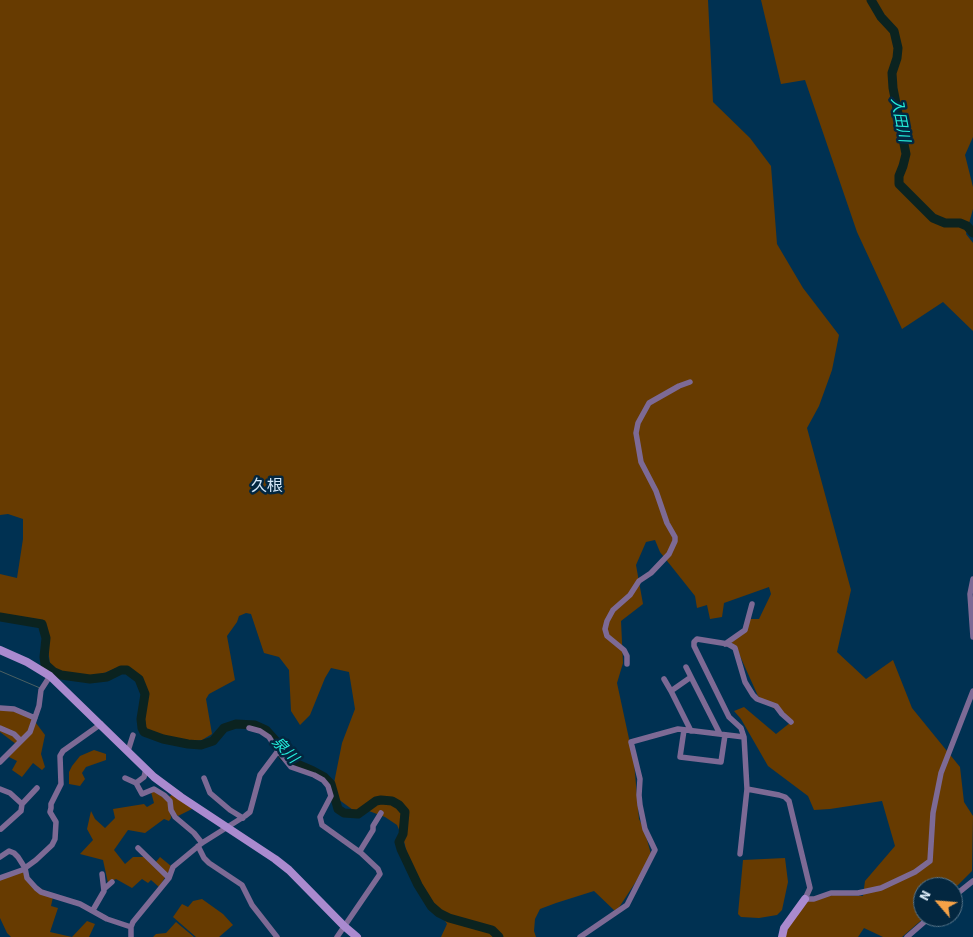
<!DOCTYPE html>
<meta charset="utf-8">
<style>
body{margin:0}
#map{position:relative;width:973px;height:937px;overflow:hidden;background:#003152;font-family:"Source Sans 3",sans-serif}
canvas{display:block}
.north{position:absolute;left:913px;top:877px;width:50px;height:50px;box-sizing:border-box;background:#032740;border:1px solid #5b778b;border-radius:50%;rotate:297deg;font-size:14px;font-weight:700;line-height:20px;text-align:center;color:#e0effb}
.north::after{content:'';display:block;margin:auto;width:18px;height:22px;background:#f6a247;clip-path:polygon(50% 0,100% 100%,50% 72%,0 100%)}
</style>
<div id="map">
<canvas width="973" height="937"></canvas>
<div class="north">N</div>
</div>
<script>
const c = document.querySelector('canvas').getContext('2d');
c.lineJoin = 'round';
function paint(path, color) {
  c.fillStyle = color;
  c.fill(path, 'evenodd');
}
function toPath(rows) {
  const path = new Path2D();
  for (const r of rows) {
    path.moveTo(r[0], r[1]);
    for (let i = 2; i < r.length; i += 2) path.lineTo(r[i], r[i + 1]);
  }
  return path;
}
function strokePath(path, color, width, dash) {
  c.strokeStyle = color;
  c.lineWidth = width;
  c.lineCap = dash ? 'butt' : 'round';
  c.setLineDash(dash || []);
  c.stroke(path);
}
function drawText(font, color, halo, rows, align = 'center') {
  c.font = font + ' "Source Sans 3","Noto Sans JP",sans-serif';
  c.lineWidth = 5;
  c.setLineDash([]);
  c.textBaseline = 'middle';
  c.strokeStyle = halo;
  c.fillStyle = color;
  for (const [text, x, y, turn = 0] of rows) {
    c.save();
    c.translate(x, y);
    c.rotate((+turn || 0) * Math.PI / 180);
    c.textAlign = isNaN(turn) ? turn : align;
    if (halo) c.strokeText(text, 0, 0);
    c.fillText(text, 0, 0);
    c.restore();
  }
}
paint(toPath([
 [0,0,708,0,713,102,750,138,771,166,777,244,803,288,839,335,832,370,819,406,807,428,851,590,837,652,866,679,893,660,912,708,960,767,964,802,973,816,972,871,953,890,953,887,923,887,923,917,925,917,902,937,883,937,864,928,858,937,784,937,785,929,808,901,833,895,863,896,865,881,895,846,882,801,830,809,814,810,808,796,768,766,741,719,734,711,744,707,776,734,791,722,758,696,736,647,731,642,745,632,749,619,759,619,771,594,769,587,724,603,722,617,710,619,707,605,697,608,695,596,660,552,655,540,646,542,636,565,643,604,621,621,623,663,617,683,634,762,639,819,644,829,651,854,637,880,616,912,594,891,556,903,540,909,535,919,534,931,536,937,441,937,447,924,410,866,404,841,397,825,385,817,369,811,353,810,338,799,334,783,342,743,355,709,349,672,331,668,325,678,310,715,300,725,291,711,289,670,279,657,264,653,251,614,246,613,239,616,237,622,227,636,235,680,209,694,206,699,212,734,202,740,175,743,146,732,141,721,147,693,141,677,125,668,116,668,90,679,65,677,51,670,44,623,0,614,0,574,17,578,23,539,23,519,8,514,0,515],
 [761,0,973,0,973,137,965,155,973,187,973,209,966,234,973,243,973,331,943,302,902,329,857,232,805,80,781,84],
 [2,709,30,715,45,735,41,754,45,767,42,770,33,763,22,777,12,770,17,761,9,757,16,744,0,732,0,710],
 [94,750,106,754,106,760,86,767,82,773,85,779,80,786,69,784,69,772,72,766,80,756],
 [155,790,169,803,171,818,169,821,164,819,145,833,128,830,114,850,125,864,133,857,146,857,155,863,160,857,171,866,169,871,159,887,151,880,148,883,142,879,132,888,116,879,108,883,103,860,80,854,93,840,87,829,91,811,95,819,105,828,115,818,113,809,144,804,147,807,154,803,151,792],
 [173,794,194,808,178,816,171,810,169,797],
 [785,858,788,882,782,910,777,915,759,918,741,917,738,914,743,860],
 [23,872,26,878,53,897,51,906,58,908,50,932,72,937,87,921,95,924,89,937,11,937,7,933,0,918,0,879],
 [202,899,223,914,233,925,219,937,196,937,173,917,182,904,188,907,193,901],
 [176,922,194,937,153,937,156,934,166,933]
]), '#673b01');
strokePath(toPath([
 [0,671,40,688]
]), '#4b6062', 1);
strokePath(toPath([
 [871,0,881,17,894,31,898,48,897,58,892,73,893,88,906,154,903,166,899,176,899,184,933,218,945,223,960,223,967,226,973,233],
 [0,617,42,624,46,638,44,657,45,664,54,672,61,675,90,679,107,677,121,670,127,670,139,679,145,694,141,719,142,728,144,732,163,739,188,744,201,745,213,741,224,728,236,724,255,725,266,730,275,740,283,756,290,761,313,771,324,777,331,784,338,809,344,813,358,814,376,801,381,800,392,801,399,805,405,812,403,834,399,842,401,849,418,885,431,906,439,913,449,918,492,930,499,937]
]), '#0b2320', 9);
strokePath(toPath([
 [973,579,970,594,973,637],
 [725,644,745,630,752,604],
 [627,664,627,656,624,650,607,636,605,629,607,621,613,610,630,595,639,581,651,573,669,554,675,541,675,537,667,523,656,491,641,462,636,433,638,423,649,403,679,386,690,382],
 [686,667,691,677],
 [664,679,671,691],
 [0,708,14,709,35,718],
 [0,728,14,734,20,740],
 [249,728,260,731,269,737,278,751],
 [684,730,680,757,721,762,725,735],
 [691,731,671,691,691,677,720,734],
 [128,751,133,735],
 [0,762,30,732,39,706,41,690,50,676],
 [125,778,136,783,142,794,154,789,164,795,170,801,171,810,175,817,194,833,202,843],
 [204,778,210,793,230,810,243,818],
 [136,783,144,777,146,769],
 [0,789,10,793,22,804,37,788],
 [747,789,779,795,785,797,789,801,810,888,805,899,814,899,831,893,858,893,881,888,915,872,930,861,933,813,941,773,973,691],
 [1,829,21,811,22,804],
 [198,846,204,858,209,863,242,885,252,905,277,937],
 [138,848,169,878],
 [360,851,373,830,373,826,381,813],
 [740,854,747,789,744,737,741,728,729,717,694,646,694,642,697,639,728,644,735,648,745,682,753,695,757,699,776,706,782,714,791,722],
 [0,857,9,851,14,853,18,857,25,868,27,878,36,888,41,892,80,904,107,919,131,927],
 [25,868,36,860,52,845,55,839,56,822,50,812,51,808,51,804,61,784,60,756,63,751,101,724],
 [0,878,25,869],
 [104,889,112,882],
 [953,897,973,881],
 [93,910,104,891,102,874],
 [131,937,131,927,133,922,169,878,173,867,202,843,245,816,250,812,260,775,278,751,291,767,314,775,323,780,328,786,331,796,320,817,322,825,361,853,378,869,380,874,337,937],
 [580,937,627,905,655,850,645,829,640,805,639,795,640,779,631,742,678,729,744,737],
 [907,937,930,917]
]), '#7d6a95', 5.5);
strokePath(toPath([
 [0,650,27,662,50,676,154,777,181,797,275,859,289,870,344,926,357,937],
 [782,937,784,928,805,899]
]), '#aa8acf', 8);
drawText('italic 15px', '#23eedb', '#032740', [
 ["入田川",899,120,79],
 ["泉川",284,751,46]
]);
drawText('16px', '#d4e7f8', '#032740', [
 ["久根",267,487]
]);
</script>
